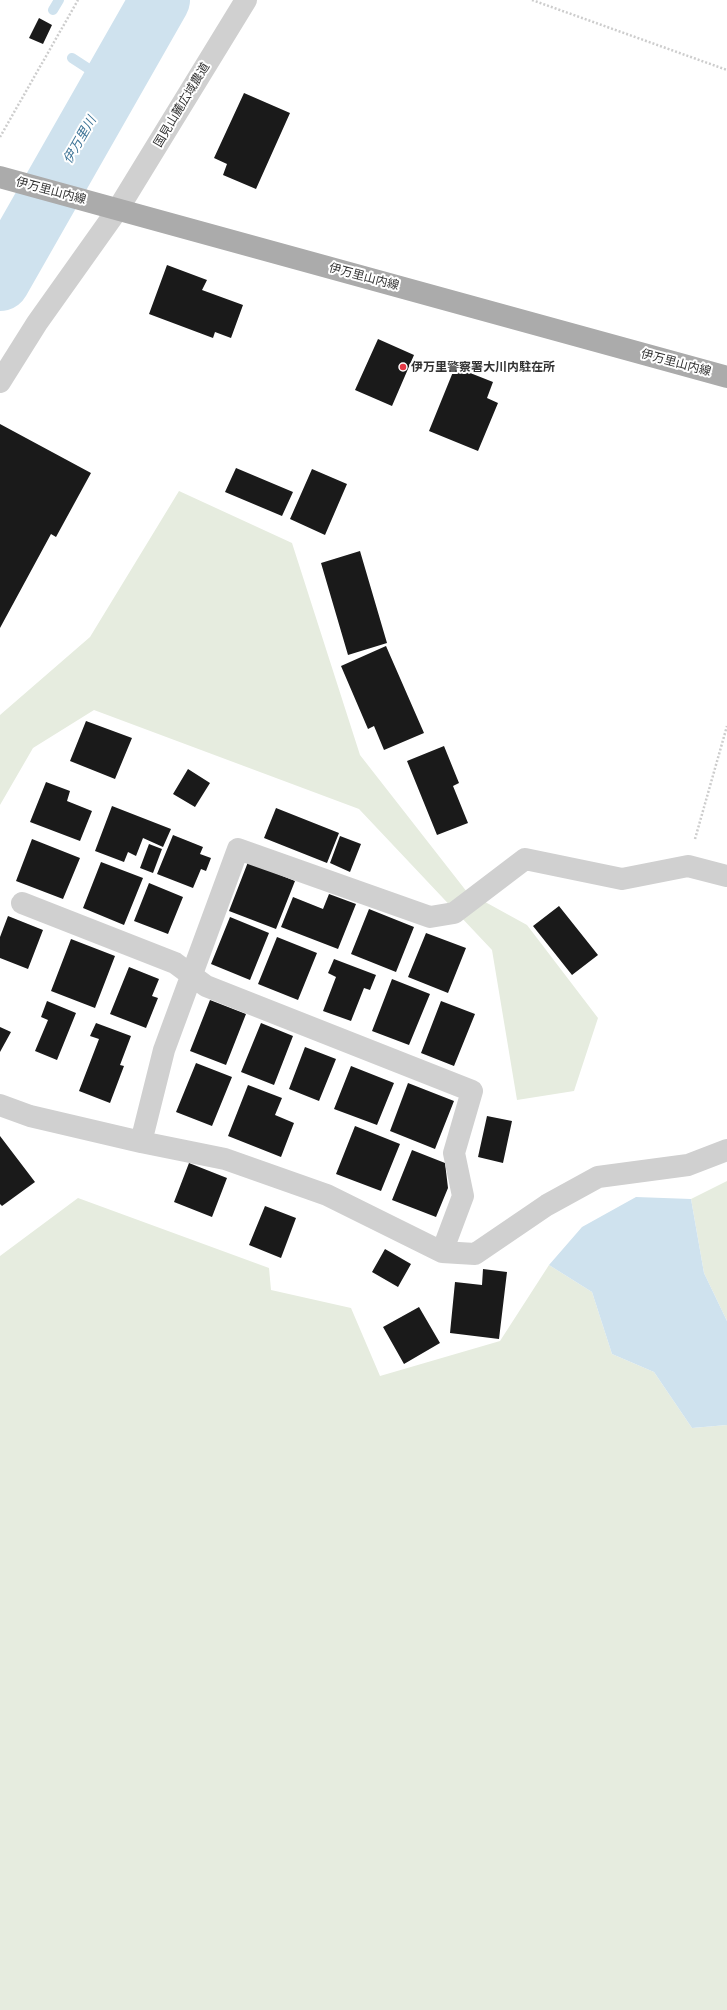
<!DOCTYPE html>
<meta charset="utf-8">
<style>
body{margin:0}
canvas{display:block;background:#fff}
</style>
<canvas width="727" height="2010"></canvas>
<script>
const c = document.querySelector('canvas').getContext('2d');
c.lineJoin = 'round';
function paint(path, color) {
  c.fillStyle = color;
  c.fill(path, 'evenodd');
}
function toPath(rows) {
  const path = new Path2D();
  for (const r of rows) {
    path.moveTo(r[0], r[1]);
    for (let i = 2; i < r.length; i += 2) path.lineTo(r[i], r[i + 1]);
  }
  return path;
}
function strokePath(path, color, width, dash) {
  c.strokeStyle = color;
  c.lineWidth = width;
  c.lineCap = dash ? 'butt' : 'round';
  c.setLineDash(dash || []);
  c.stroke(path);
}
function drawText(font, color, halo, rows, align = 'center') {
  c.font = font + ' Figtree,"Noto Sans JP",sans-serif';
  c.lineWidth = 4;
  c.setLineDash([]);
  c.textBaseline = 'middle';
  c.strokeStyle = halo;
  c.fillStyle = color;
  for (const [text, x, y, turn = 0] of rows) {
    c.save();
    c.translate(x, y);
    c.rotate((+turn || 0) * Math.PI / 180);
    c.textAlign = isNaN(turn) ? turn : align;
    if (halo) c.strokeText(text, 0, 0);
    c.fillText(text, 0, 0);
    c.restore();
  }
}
paint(toPath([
 [179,491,292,543,360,755,467,892,527,925,598,1018,574,1091,517,1100,492,950,359,809,94,710,33,748,0,805,0,715,90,637],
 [727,1181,727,1321,704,1273,691,1199],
 [78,1198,269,1268,271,1290,351,1308,380,1376,500,1341,549,1265,592,1292,612,1354,654,1372,692,1428,727,1425,727,2010,0,2010,0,1256]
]), '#e6ecdf');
paint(toPath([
 [636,1197,691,1199,704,1273,727,1321,727,1425,692,1428,654,1372,612,1354,592,1292,549,1265,582,1227]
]), '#cfe2ee');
strokePath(toPath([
 [53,10,59,0],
 [72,58,112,84]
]), '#cfe2ee', 10);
strokePath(toPath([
 [0,281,160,0]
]), '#cfe2ee', 60);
paint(toPath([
 [39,18,52,25,43,44,29,38],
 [244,93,290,113,256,189,223,175,227,164,214,158],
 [167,265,207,280,202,290,243,305,231,338,215,332,213,338,149,314],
 [378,339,414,355,392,406,355,390],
 [455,367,493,382,487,398,498,403,478,451,429,431],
 [0,424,91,473,56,537,51,534,0,628],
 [236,468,293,492,282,516,225,492],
 [312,469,347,484,325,535,290,519],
 [360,551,387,643,348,655,321,563],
 [386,646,424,733,384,750,374,726,368,729,341,666],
 [86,721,132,738,115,779,70,761],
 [444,746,459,783,453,786,468,823,437,835,407,761],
 [188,769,210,783,195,807,173,794],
 [46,782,70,791,67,801,92,811,80,841,30,822],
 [112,806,171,829,163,847,143,838,136,856,128,852,124,862,95,851],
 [276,808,339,833,327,863,264,838],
 [173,835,203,847,200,854,211,858,206,871,201,869,193,888,157,874],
 [340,836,361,844,350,872,330,863],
 [32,839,80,858,63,899,16,881],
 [149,844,162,849,153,873,140,868],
 [101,862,143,878,124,925,83,908],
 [248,862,295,881,276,929,229,911],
 [149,883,183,897,168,934,134,921],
 [329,894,356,904,338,949,281,927,293,897,323,909],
 [559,906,598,955,572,975,533,926],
 [369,909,414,927,396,972,351,954],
 [8,916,43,930,28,969,0,958,0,937],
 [230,917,269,933,250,980,211,964],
 [426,933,466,948,448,993,408,977],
 [277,937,317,953,298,1000,258,984],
 [71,939,115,956,95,1008,51,991],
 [334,959,376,975,370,990,364,988,351,1021,323,1011,336,977,328,973],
 [129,967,159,979,152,996,158,998,146,1028,110,1014],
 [392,979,430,994,409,1045,372,1031],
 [210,1000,246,1014,226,1065,190,1051],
 [47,1001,76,1013,57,1060,35,1051,48,1020,41,1017],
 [441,1001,475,1014,454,1066,421,1053],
 [96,1023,131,1036,120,1065,124,1066,110,1103,79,1091,99,1039,90,1036],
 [261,1023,293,1036,274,1085,241,1072],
 [0,1027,11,1032,0,1052],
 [305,1047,336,1059,319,1101,289,1089],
 [196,1063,232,1077,212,1126,176,1112],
 [351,1066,394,1083,377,1125,334,1109],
 [408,1083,454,1101,435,1149,390,1131],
 [248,1085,282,1098,275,1115,294,1123,281,1157,228,1136],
 [487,1116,512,1121,503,1163,478,1157],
 [355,1126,400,1144,381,1191,336,1174],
 [0,1136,35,1182,2,1206,0,1204],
 [412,1150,445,1163,448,1188,436,1217,392,1200],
 [189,1163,227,1178,212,1217,174,1202],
 [265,1206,296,1218,281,1258,249,1245],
 [385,1249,411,1264,398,1287,372,1272],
 [483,1269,507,1272,499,1339,450,1333,455,1282,482,1285],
 [419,1307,440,1343,404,1364,383,1327]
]), '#1a1a1a');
strokePath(toPath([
 [532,0,727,70],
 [0,137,78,0],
 [695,839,727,726]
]), '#cdcdcd', 2.5, [2, 2]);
strokePath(toPath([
 [0,382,37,323,118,209],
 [22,903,175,963,206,986,472,1091,454,1153,463,1196,442,1252],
 [0,1105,30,1116,141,1142,225,1159,327,1195,442,1252,475,1254,547,1205,598,1177,688,1165,727,1150],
 [141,1142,164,1050,238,849,430,917,454,913,525,859,622,879,688,866,727,876]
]), '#d0d0d0', 22);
strokePath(toPath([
 [118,209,246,0]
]), '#d0d0d0', 22);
strokePath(toPath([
 [0,177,727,377]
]), '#ababab', 22);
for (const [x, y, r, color] of [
 [403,367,4,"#e63946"]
]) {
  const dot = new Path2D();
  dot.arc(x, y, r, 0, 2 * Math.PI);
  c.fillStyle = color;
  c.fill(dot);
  strokePath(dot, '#fff', 1.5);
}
drawText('12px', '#333', '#fff', [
 ["国見山麓広域農道",182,105,-59],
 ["伊万里山内線",51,191,15],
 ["伊万里山内線",364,277,15],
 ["伊万里山内線",676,363,15]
]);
drawText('bold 12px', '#333', '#fff', [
 ["伊万里警察署大川内駐在所",411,367]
], 'left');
drawText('italic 13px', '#3f7597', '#fff', [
 ["伊万里川",80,140,-60]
]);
</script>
